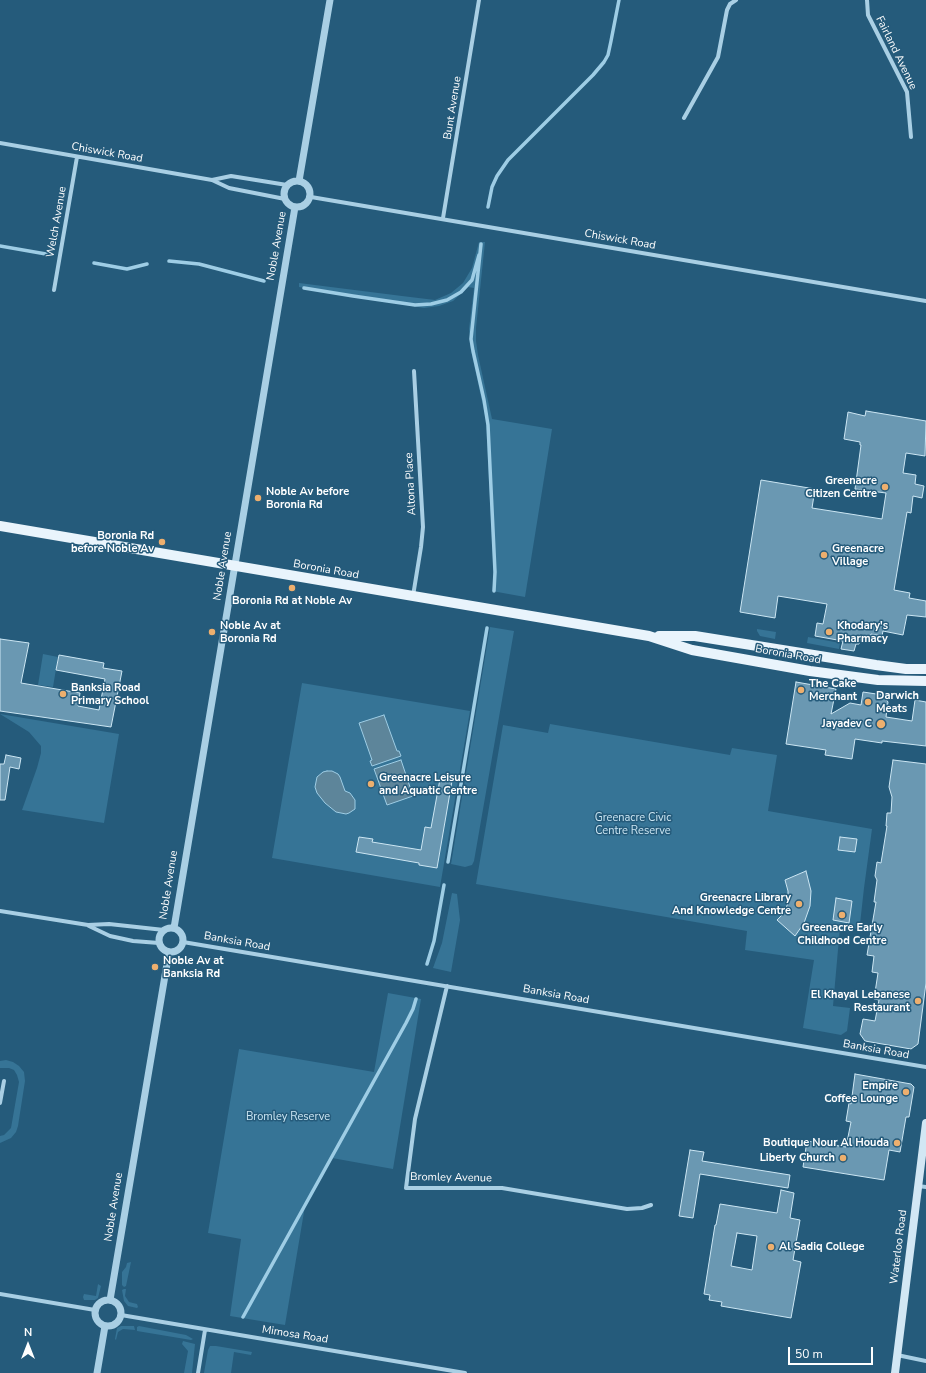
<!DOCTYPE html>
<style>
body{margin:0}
#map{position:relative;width:926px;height:1373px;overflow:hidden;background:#255b7b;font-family:"Nunito Sans",sans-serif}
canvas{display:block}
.north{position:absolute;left:8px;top:1325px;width:40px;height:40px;-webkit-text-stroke:3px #255b7b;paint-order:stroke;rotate:0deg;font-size:11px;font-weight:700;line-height:16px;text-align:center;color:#fff}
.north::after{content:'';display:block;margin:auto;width:14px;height:18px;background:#fff;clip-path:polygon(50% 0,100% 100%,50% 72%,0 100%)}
.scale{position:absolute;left:788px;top:1347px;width:85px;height:18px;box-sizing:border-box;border:2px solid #fff;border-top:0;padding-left:5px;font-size:12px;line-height:14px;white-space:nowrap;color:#fff;-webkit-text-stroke:3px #255b7b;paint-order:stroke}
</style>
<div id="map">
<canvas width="926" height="1373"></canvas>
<div class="north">N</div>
<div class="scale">50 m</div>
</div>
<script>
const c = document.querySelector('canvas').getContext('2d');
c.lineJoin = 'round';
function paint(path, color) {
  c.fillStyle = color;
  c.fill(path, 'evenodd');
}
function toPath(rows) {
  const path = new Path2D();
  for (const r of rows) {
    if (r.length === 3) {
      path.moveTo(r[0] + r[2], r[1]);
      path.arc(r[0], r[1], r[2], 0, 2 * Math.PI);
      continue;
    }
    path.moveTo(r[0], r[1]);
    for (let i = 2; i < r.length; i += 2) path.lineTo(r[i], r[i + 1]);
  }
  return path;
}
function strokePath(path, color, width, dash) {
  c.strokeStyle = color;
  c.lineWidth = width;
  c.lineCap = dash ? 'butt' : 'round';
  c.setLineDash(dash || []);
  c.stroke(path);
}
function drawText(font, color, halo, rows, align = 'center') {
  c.font = font + ' "Nunito Sans",sans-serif';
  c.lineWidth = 3;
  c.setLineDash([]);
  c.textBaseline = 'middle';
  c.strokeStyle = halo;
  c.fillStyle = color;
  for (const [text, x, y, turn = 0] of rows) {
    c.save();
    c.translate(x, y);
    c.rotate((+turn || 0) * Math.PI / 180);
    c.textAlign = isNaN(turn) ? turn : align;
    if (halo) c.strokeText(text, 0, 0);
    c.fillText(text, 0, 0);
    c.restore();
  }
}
paint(toPath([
 [479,242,485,242,476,328,476,341,478,355,492,419,552,429,525,597,492,591,494,580,486,420,470,346,469,329,474,288,468,287,453,301,439,306,424,308,299,287,299,283,402,296,435,300,451,293,463,283,472,268],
 [490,627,514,631,474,861,472,865,465,867,451,864],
 [757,629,776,632,775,639,760,636,757,631],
 [808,637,840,643,839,649,807,643],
 [43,654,58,657,53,687,38,685],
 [302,683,470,711,440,887,272,858],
 [0,714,119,734,104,823,22,810,37,768,41,753,41,746,29,732],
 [550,724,730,755,732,748,777,755,768,811,872,829,864,888,860,924,858,929,840,927,833,1006,850,1008,847,1031,841,1035,803,1028,814,960,745,950,747,931,476,884,503,725,548,733],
 [452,893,457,894,460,920,451,972,433,968,442,943],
 [388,993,421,999,393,1169,332,1158,305,1206,285,1325,230,1316,241,1239,208,1233,239,1049,374,1072],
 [6,1060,13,1062,19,1066,24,1072,25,1081,18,1126,16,1132,11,1138,0,1143,0,1136,4,1135,11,1128,19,1082,17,1075,14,1070,9,1068,0,1068,0,1061],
 [131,1262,126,1286,124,1287,122,1285,122,1272,126,1267,127,1263],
 [98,1284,101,1286,98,1298,95,1300,84,1300,83,1297,84,1294,96,1296],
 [124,1289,126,1289,125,1296,129,1302,137,1304,138,1307,137,1308,128,1306,124,1301,122,1290],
 [121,1326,134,1326,135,1330,123,1329,118,1332,116,1340,115,1339,117,1328],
 [139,1326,186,1335,193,1339,191,1340,137,1331,137,1327],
 [183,1341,195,1344,192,1373,184,1373,188,1351,182,1344],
 [210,1346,216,1346,252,1352,251,1355,234,1352,231,1373,204,1373,208,1350]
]), '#367496');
const water = toPath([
 [384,715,397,751,399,751,401,756,372,766,370,761,372,760,359,723,384,715],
 [401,760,413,796,387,805,374,769,401,760],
 [327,771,332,771,338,774,340,777,345,791,350,793,355,800,355,809,349,813,346,814,336,812,325,803,317,793,315,787,317,777,323,772,327,771]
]);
paint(water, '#5d859a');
strokePath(water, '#9ecde5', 1);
strokePath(toPath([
 [488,207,492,187,497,176,508,160,593,75,604,62,608,55,611,41,619,0],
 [481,244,471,339,473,351,484,400,488,425,495,572,494,591],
 [0,246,46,254],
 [169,261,199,264,264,281],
 [94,263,127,269,147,264],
 [304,288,353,296,415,305,431,304,447,300,461,292,472,280,479,255],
 [448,862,487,628],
 [427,964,434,941,444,885],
 [243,1317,406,1023,413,1009,416,999]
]), '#9ecde5', 3.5);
const building = toPath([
 [866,411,926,421,925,456,906,453,903,473,916,475,915,484,924,486,922,498,913,496,911,513,907,512,894,590,910,593,909,598,926,601,926,617,907,615,903,635,883,631,882,636,871,634,870,639,861,637,859,644,856,644,854,651,841,649,843,641,815,636,817,623,823,624,827,604,778,596,775,618,740,612,761,480,815,489,812,508,882,519,886,493,855,489,861,445,860,445,860,442,844,439,848,412,865,416,866,411],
 [0,639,29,643,21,683,80,693,78,706,99,710,105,679,56,670,59,655,104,663,103,668,122,671,111,727,0,711,0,639],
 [796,682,836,689,831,714,850,703,861,705,863,692,883,695,888,702,886,717,912,721,915,700,926,702,926,746,882,741,882,743,855,739,852,759,825,755,826,750,786,744,796,682],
 [6,755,21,758,19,769,10,767,5,800,0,800,0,764,4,764,6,755],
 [893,760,926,764,926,983,918,1044,911,1049,865,1041,860,1034,863,1019,875,1021,879,1000,874,999,878,973,872,972,874,956,867,955,876,902,874,902,877,880,875,876,877,862,881,863,887,826,886,826,887,813,891,813,892,797,889,787,893,760],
 [440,779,452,781,437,868,419,865,419,863,356,852,359,837,373,839,372,842,421,850,425,827,431,828,440,779],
 [840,837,857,839,855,852,838,850,840,837],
 [806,871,811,891,810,906,804,923,795,936,777,920,784,913,788,903,788,891,785,880,806,871],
 [836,898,852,901,849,923,833,920,836,898],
 [855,1074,911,1084,914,1087,909,1117,906,1117,900,1152,889,1150,884,1180,803,1167,807,1141,846,1147,851,1122,846,1121,849,1103,851,1104,855,1074],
 [690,1150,704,1152,702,1161,790,1175,788,1188,700,1174,693,1218,679,1216,690,1150],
 [781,1190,794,1193,790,1218,800,1220,793,1260,801,1262,791,1318,721,1306,722,1302,709,1300,710,1295,704,1294,715,1225,716,1225,720,1204,777,1213,781,1190],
 [737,1233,757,1236,752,1270,731,1266,737,1233]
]);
paint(building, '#6a98b2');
strokePath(building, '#cce6f3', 1);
strokePath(toPath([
 [867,0,868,15,907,92,911,137],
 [684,118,718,57,727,10,730,4,736,0],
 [0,143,212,180,231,176,287,185],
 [212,180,229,188,285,199],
 [311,197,926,301],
 [443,218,479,0],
 [54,290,77,157],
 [413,596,421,547,423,527,414,371],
 [0,911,88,925,109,924,164,930],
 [89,926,110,936,133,941,159,943],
 [183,942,926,1067],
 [447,986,415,1119,406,1188,502,1188,627,1209,642,1208,651,1205],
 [0,1103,4,1081],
 [918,1186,926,1187],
 [0,1294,95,1310],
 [121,1315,465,1373],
 [897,1355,926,1361],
 [198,1373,205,1330]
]), '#a9cfe4', 4);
strokePath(toPath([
 [297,194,13],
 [299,181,330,0],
 [171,940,12],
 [174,928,295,207],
 [108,1313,13],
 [110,1300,169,952],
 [97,1373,105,1326]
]), '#a9cfe4', 7);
strokePath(toPath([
 [895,1373,926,1123]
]), '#d2e7f4', 8);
strokePath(toPath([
 [0,526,649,636,692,650,810,671,878,680,926,681],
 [659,636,695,636,876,665,906,669,926,669]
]), '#e9f4fc', 10);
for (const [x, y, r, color] of [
 [885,487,4,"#edaf6e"],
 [258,498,4,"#edaf6e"],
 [162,542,4,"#edaf6e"],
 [824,555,4,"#edaf6e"],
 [292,588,4,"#edaf6e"],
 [212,632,4,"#edaf6e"],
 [829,632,4,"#edaf6e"],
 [801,690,4,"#edaf6e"],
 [63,694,4,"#edaf6e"],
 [868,702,4,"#edaf6e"],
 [881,724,5,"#edaf6e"],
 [371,784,4,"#edaf6e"],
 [799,904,4,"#edaf6e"],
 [842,915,4,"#edaf6e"],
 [155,967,4,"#edaf6e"],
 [918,1001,4,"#edaf6e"],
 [906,1092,4,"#edaf6e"],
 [897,1143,4,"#edaf6e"],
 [843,1158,4,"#edaf6e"],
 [771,1247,4,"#edaf6e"]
]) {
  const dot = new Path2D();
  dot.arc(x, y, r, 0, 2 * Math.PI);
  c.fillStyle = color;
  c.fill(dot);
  strokePath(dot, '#255b7b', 1.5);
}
drawText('11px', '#fff', '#255b7b', [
 ["Fairland Avenue",896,53,64],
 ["Bunt Avenue",453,108,-81],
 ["Chiswick Road",107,153,10],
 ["Welch Avenue",57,222,-80],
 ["Chiswick Road",620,240,10],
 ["Noble Avenue",277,246,-80],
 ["Altona Place",411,484,-93],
 ["Noble Avenue",223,566,-81],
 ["Boronia Road",326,570,10],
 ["Boronia Road",788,655,10],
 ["Noble Avenue",169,885,-81],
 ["Banksia Road",237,942,10],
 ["Banksia Road",556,995,10],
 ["Banksia Road",876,1050,10],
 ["Bromley Avenue",451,1178,1],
 ["Noble Avenue",114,1207,-81],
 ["Waterloo Road",899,1247,-83],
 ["Mimosa Road",295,1335,9]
]);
drawText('bold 11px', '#fff', '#255b7b', [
 ["Greenacre",877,481,"right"],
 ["Citizen Centre",877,494,"right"],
 ["Noble Av before",266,492],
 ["Boronia Rd",266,505],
 ["Boronia Rd",154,536,"right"],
 ["before Noble Av",154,549,"right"],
 ["Greenacre",832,549],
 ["Village",832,562],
 ["Boronia Rd at Noble Av",292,601,"center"],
 ["Noble Av at",220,626],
 ["Boronia Rd",220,639],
 ["Khodary's",837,626],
 ["Pharmacy",837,639],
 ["The Cake",809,684],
 ["Merchant",809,697],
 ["Banksia Road",71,688],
 ["Primary School",71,701],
 ["Darwich",876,696],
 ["Meats",876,709],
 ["Jayadev C",872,724,"right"],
 ["Greenacre Leisure",379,778],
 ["and Aquatic Centre",379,791],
 ["Greenacre Library",791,898,"right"],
 ["And Knowledge Centre",791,911,"right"],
 ["Greenacre Early",842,928,"center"],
 ["Childhood Centre",842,941,"center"],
 ["Noble Av at",163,961],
 ["Banksia Rd",163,974],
 ["El Khayal Lebanese",910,995,"right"],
 ["Restaurant",910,1008,"right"],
 ["Empire",898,1086,"right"],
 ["Coffee Lounge",898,1099,"right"],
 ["Boutique Nour Al Houda",889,1143,"right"],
 ["Liberty Church",835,1158,"right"],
 ["Al Sadiq College",779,1247]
], 'left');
drawText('11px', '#cce6f3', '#255b7b', [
 ["Greenacre Civic",633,818],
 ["Centre Reserve",633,831],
 ["Bromley Reserve",288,1117]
]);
</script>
